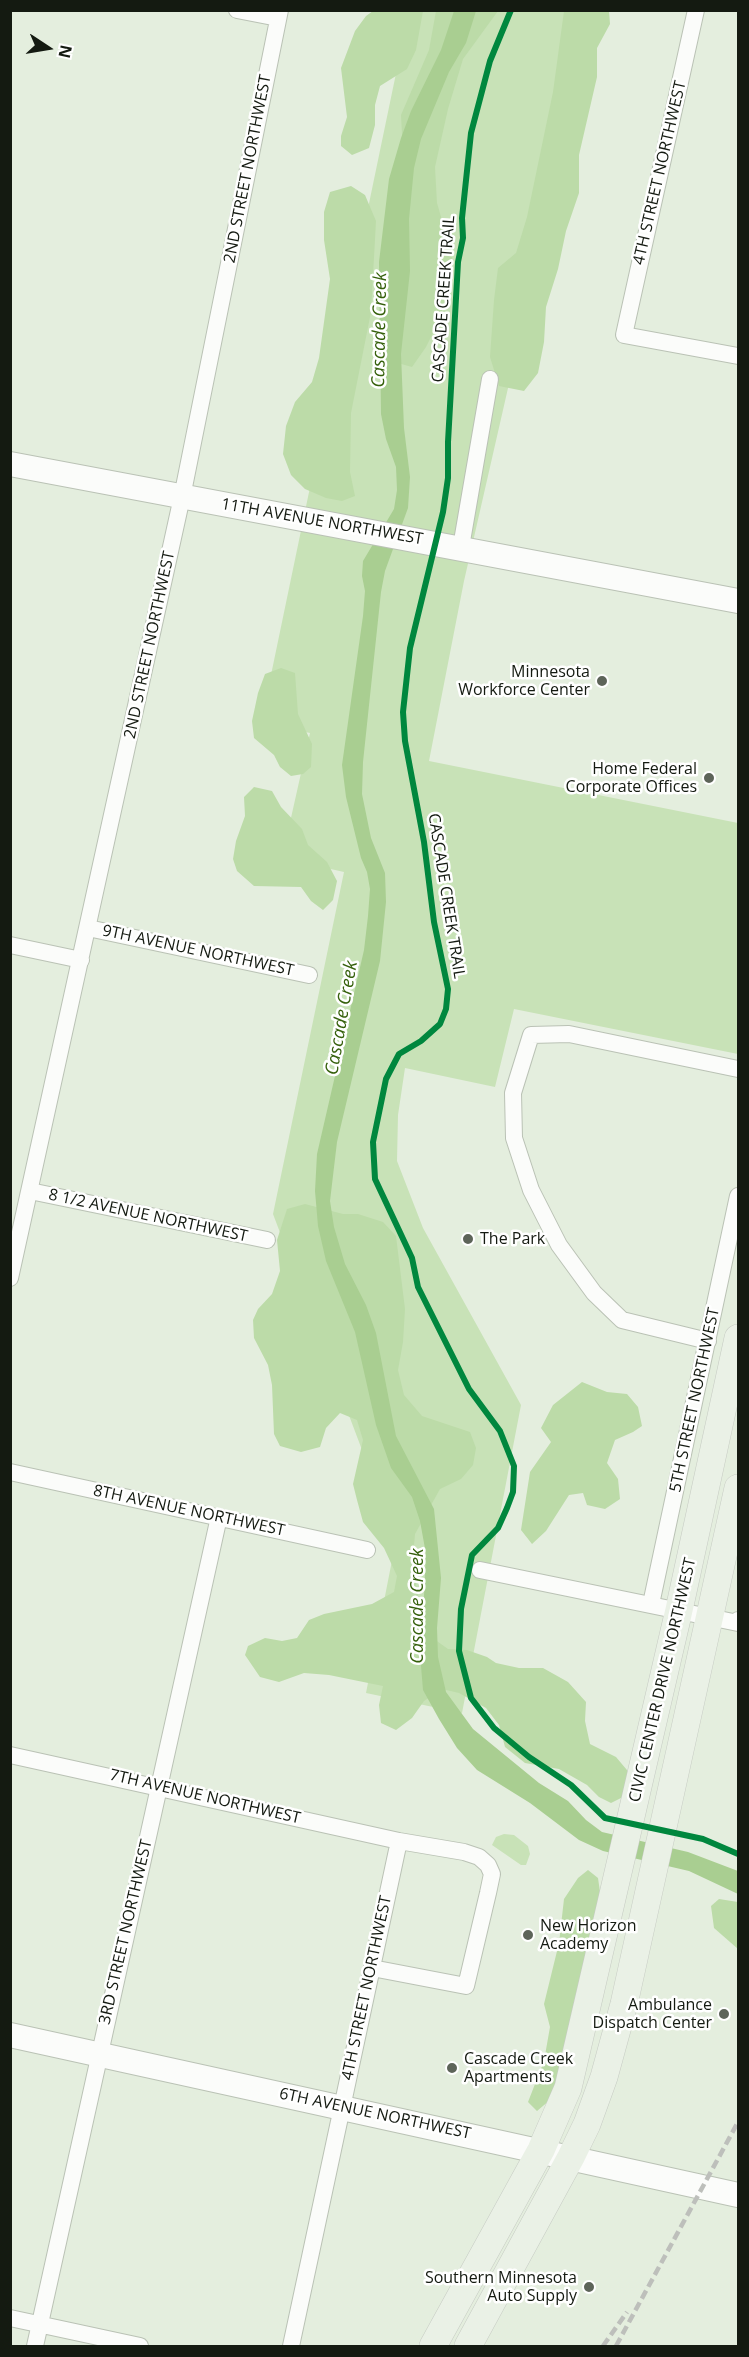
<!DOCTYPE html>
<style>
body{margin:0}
#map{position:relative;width:749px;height:2357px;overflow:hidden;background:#e4eede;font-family:"Open Sans",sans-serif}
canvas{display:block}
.frame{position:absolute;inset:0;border:12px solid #141a11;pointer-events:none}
.north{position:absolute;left:18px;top:18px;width:60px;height:60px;-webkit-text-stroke:4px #fff;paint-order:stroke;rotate:102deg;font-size:16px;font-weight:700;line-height:24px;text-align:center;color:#141a11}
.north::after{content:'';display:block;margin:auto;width:21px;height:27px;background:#141a11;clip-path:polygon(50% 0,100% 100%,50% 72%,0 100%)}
</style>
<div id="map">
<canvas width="749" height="2357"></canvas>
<div class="frame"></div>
<div class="north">N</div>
</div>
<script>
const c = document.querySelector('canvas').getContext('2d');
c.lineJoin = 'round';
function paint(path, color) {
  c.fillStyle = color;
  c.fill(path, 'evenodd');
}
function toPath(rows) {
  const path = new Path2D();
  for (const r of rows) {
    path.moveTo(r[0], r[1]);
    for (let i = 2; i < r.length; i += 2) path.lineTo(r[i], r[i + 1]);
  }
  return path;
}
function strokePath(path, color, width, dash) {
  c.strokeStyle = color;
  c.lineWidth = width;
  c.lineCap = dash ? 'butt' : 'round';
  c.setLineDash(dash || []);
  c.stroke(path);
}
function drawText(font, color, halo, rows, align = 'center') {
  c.font = font + ' "Open Sans",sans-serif';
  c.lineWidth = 5;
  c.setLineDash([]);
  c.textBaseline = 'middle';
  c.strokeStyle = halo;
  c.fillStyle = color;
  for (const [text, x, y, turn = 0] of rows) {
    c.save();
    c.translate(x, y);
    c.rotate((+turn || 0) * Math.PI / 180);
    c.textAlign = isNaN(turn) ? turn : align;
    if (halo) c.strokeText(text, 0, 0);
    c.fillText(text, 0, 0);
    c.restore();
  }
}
paint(toPath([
 [409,11,594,11,464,581,429,761,738,823,738,1054,514,1009,495,1087,405,1068,398,1115,397,1161,423,1228,521,1405,462,1713,366,1693,396,1540,273,1214,344,872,282,858,310,733,261,723],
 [504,1834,514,1835,528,1846,530,1854,526,1865,521,1865,492,1845,496,1837]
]), '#c8e2b7');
paint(toPath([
 [373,11,423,11,416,50,407,69,380,86,375,105,375,125,369,148,352,155,341,146,341,136,347,117,341,68,355,31,366,16],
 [436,11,498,11,463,59,448,109,435,167,437,203,452,255,450,287,445,309,426,347,412,367,387,360,378,343,378,325,390,277,405,190,401,115,429,50],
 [564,11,609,11,610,24,597,48,597,77,579,155,579,193,566,231,558,269,546,307,544,342,538,373,524,391,499,386,490,357,494,300,498,268,516,253,527,217,553,92],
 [351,186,365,195,376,221,371,312,351,413,350,472,355,496,342,501,326,498,305,489,291,475,283,454,286,426,295,402,312,382,319,358,330,279,324,240,324,212,330,192],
 [281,668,295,673,298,714,312,744,311,767,303,774,291,776,280,767,274,755,254,738,252,721,258,693,265,674],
 [254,787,272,791,281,807,302,829,308,845,327,862,337,881,333,900,323,910,311,901,301,887,254,886,237,871,233,859,236,841,245,816,244,797],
 [305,1204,343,1214,358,1214,383,1222,396,1236,405,1309,403,1342,398,1370,404,1395,422,1416,470,1432,476,1448,473,1465,461,1479,440,1489,415,1534,413,1558,417,1592,434,1639,448,1649,467,1650,487,1657,496,1663,519,1668,543,1668,568,1682,586,1702,585,1721,590,1744,616,1757,632,1776,629,1794,611,1803,599,1797,587,1785,559,1769,525,1763,505,1747,499,1725,486,1708,459,1693,442,1689,424,1701,412,1718,396,1730,381,1723,379,1705,383,1686,329,1675,304,1673,279,1682,260,1677,245,1655,248,1646,265,1638,282,1641,297,1638,309,1620,324,1614,372,1604,394,1592,397,1576,384,1548,363,1522,357,1500,353,1484,363,1440,357,1420,340,1413,326,1428,320,1447,301,1452,280,1446,274,1434,272,1385,268,1365,254,1338,253,1320,258,1309,272,1294,280,1271,277,1240,287,1209],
 [582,1382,607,1392,627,1394,638,1407,642,1426,633,1432,615,1440,607,1463,618,1479,620,1499,605,1509,587,1505,583,1493,569,1495,546,1531,532,1544,521,1530,530,1472,551,1442,541,1428,553,1405],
 [588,1870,598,1878,600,1892,560,2069,550,2100,537,2111,528,2102,544,2061,550,2027,544,2004,559,1943,564,1899,578,1878],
 [719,1899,738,1902,738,1949,714,1928,711,1906]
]), '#bcdba8');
paint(toPath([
 [454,11,476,11,466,43,449,72,421,139,414,168,409,219,410,271,401,354,404,428,410,477,408,508,385,571,381,592,363,762,362,794,371,838,385,873,386,902,380,961,337,1142,330,1201,334,1227,345,1264,366,1305,376,1333,396,1436,434,1509,441,1578,437,1628,438,1657,446,1692,473,1729,539,1783,568,1801,586,1820,602,1832,688,1852,738,1871,738,1894,689,1871,603,1851,579,1840,530,1803,477,1770,457,1748,439,1719,423,1690,419,1642,424,1596,426,1554,420,1521,412,1497,391,1468,376,1425,355,1332,326,1261,318,1226,315,1191,317,1154,364,950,368,916,370,889,367,872,361,858,346,797,342,765,363,616,365,591,362,576,363,561,394,509,397,490,396,467,386,439,381,414,379,262,389,179,401,138,411,111,441,50]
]), '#a9ce91');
const street = toPath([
 [237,10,278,18],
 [696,10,624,335,738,356],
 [461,547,490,379],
 [88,928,309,975],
 [10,945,81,960],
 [30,1191,267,1240],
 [10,1278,182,497,280,10],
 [708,1341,622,1320,594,1293,559,1245,531,1190,514,1138,513,1093,531,1035,569,1034,738,1069],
 [10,1472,367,1550],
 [480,1570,738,1623,738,1620],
 [651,1604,738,1196],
 [10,1755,399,1841,464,1852,479,1857,488,1865,492,1874,488,1893,466,1986,372,1968],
 [10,2318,140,2346],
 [35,2346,219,1517],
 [291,2346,399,1841]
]);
const secondary = toPath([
 [10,464,738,601],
 [10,2035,738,2195]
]);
const primary = toPath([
 [433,2346,541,2150,568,2088,679,1610,738,1338],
 [468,2346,571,2157,587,2124,604,2077,624,2004,738,1488]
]);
strokePath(street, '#bac2b5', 18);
strokePath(secondary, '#bac2b5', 26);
strokePath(primary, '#c6cbc3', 28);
strokePath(street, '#fbfcfa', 16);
strokePath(secondary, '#fbfcfa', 24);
strokePath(primary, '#eaf1e6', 27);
strokePath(toPath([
 [603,2346,627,2312],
 [616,2346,738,2122]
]), '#bdbfbb', 4.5, [9, 4.5]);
strokePath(toPath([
 [511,10,490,61,471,133,462,218,463,238,458,262,448,442,448,478,443,512,410,648,403,712,405,741,424,842,434,922,448,989,446,1009,440,1024,421,1041,399,1054,386,1079,373,1142,375,1179,412,1258,418,1287,469,1389,500,1431,514,1466,513,1492,507,1508,498,1528,472,1555,461,1609,459,1651,471,1698,494,1728,529,1757,571,1785,605,1818,703,1839,738,1854]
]), '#00873e', 6);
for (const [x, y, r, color] of [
 [602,681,6,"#5d6459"],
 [709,778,6,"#5d6459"],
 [468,1239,6,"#5d6459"],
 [528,1935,6,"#5d6459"],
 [724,2014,6,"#5d6459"],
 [452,2068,6,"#5d6459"],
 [589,2287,6,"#5d6459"]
]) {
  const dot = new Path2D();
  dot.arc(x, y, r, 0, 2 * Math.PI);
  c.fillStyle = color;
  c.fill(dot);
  strokePath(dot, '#fff', 2);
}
drawText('16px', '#141a11', '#fff', [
 ["2ND STREET NORTHWEST",248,169,-79],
 ["4TH STREET NORTHWEST",660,173,-77],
 ["CASCADE CREEK TRAIL",444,299,-86],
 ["11TH AVENUE NORTHWEST",322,522,10],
 ["2ND STREET NORTHWEST",150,645,-78],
 ["CASCADE CREEK TRAIL",446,896,81],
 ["9TH AVENUE NORTHWEST",198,951,12],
 ["8 1/2 AVENUE NORTHWEST",148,1216,12],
 ["5TH STREET NORTHWEST",695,1400,-78],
 ["8TH AVENUE NORTHWEST",189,1511,12],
 ["CIVIC CENTER DRIVE NORTHWEST",663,1680,-77],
 ["7TH AVENUE NORTHWEST",205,1797,13],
 ["3RD STREET NORTHWEST",126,1932,-77],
 ["4TH STREET NORTHWEST",367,1988,-78],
 ["6TH AVENUE NORTHWEST",375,2114,12]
]);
drawText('16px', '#141a11', '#fff', [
 ["Minnesota",590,672],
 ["Workforce Center",590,690],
 ["Home Federal",697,769],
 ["Corporate Offices",697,787],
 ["The Park",480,1239,"left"],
 ["New Horizon",540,1926,"left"],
 ["Academy",540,1944,"left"],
 ["Ambulance",712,2005],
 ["Dispatch Center",712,2023],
 ["Cascade Creek",464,2059,"left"],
 ["Apartments",464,2077,"left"],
 ["Southern Minnesota",577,2278],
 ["Auto Supply",577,2296]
], 'right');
drawText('italic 18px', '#35600b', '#fff', [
 ["Cascade Creek",380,330,-89],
 ["Cascade Creek",342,1018,-80],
 ["Cascade Creek",418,1606,-90]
]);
</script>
